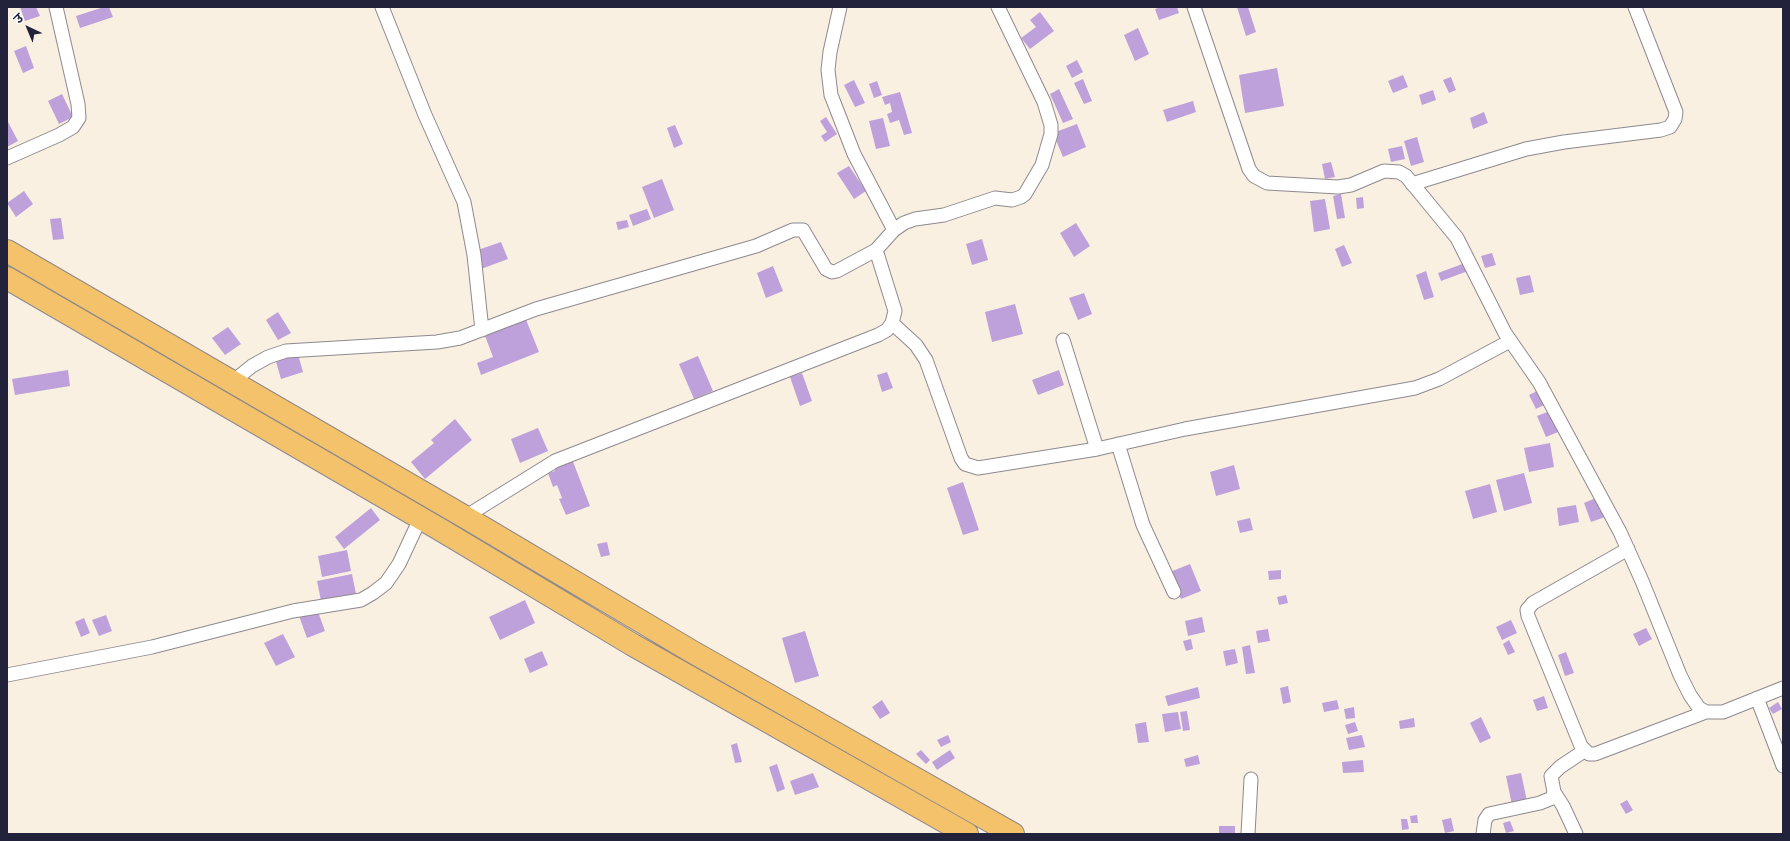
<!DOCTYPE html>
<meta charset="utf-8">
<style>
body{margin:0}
#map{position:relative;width:1790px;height:841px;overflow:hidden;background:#f9f0e2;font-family:"Shantell Sans","Playpen Sans Deva",sans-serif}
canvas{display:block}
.frame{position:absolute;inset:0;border:8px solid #22223b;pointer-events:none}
.north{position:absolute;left:8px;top:8px;width:40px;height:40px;-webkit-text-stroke:3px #fff;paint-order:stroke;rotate:316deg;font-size:11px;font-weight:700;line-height:16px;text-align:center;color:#22223b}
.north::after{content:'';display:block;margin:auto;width:14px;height:18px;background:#22223b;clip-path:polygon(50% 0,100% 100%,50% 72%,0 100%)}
</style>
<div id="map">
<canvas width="1790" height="841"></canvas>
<div class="frame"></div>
<div class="north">उ</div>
</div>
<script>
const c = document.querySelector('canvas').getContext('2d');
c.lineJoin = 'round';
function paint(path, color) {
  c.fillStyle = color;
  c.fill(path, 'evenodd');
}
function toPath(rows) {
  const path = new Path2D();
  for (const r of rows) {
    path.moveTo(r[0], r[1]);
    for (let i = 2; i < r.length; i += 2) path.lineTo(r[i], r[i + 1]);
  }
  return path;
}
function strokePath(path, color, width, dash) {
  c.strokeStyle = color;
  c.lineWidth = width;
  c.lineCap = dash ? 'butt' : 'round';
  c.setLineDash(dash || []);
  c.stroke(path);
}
paint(toPath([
 [20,7,36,7,40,16,25,21],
 [104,7,109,7,113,17,80,28,76,16],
 [1161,7,1177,7,1179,13,1159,20,1155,9],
 [1237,7,1248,7,1256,32,1246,36],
 [1040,12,1054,31,1030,49,1021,38,1036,27,1030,20],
 [1138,28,1149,54,1135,61,1124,35],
 [26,46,34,68,23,73,14,51],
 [1077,60,1083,72,1072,78,1066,66],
 [1277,68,1284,106,1245,113,1239,75],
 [1403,75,1408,87,1393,93,1388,81],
 [1451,77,1456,90,1449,93,1443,80],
 [1083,79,1092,101,1084,104,1074,83],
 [854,80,865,103,855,107,844,85],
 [877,81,882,95,874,98,869,84],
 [1059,89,1073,119,1063,123,1050,94],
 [1433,90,1436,100,1422,105,1419,95],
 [900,92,912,133,904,135,899,120,890,123,887,114,892,112,890,103,885,105,882,97],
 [62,94,73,117,59,124,48,101],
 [1193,101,1196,112,1167,122,1163,110],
 [1484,112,1488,123,1473,129,1470,118],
 [826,117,837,134,825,142,821,136,827,132,820,121],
 [883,118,890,146,876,149,869,121],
 [7,120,18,141,7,147],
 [1077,124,1086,147,1063,157,1053,133],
 [675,125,683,144,674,148,667,128],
 [1417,137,1424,162,1411,166,1404,141],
 [1402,146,1405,159,1391,162,1388,149],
 [1331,162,1335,177,1325,179,1322,164],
 [849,166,866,191,854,199,837,173],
 [662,179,674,210,654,218,642,187],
 [24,191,33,204,16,217,7,203],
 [1341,194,1345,218,1337,219,1333,196],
 [1363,197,1364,208,1357,209,1356,198],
 [1325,199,1330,229,1314,232,1310,201],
 [647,209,651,219,633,226,629,215],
 [61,218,64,239,53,240,50,219],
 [627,220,629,227,618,230,616,222],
 [1076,223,1090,246,1074,257,1060,233],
 [982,239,988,260,972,265,966,244],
 [501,242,508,259,481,269,475,251],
 [1344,245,1352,263,1342,267,1335,249],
 [1492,253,1496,265,1485,268,1481,256],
 [1465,263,1468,271,1441,281,1438,273],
 [773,266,783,291,766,298,757,273],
 [1426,271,1434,297,1424,300,1416,275],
 [1530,275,1534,292,1520,295,1516,278],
 [1084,293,1092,314,1078,320,1069,298],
 [1015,304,1023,334,992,342,985,312],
 [278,312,291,333,278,340,266,320],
 [525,317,539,352,481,375,477,363,493,357,484,333],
 [228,327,241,344,225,355,212,338],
 [297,351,303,372,281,379,275,358],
 [698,356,713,391,694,399,679,364],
 [68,370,70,386,15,395,12,379],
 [1059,370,1064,385,1038,395,1032,380],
 [887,372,893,388,882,392,877,375],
 [802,373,812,401,800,406,790,377],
 [1539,390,1546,404,1536,409,1529,395],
 [1550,411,1558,432,1546,437,1537,416],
 [455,419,472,440,425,479,411,462,434,443,431,440],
 [538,428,548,451,520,463,511,439],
 [1550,443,1554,467,1529,472,1524,448],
 [572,459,590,506,566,515,559,499,562,498,557,485,553,487,548,473,555,471,553,466],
 [1234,465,1240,489,1216,496,1210,472],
 [1524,473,1532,503,1504,511,1496,480],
 [963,482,979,530,963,535,947,488],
 [1490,484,1497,512,1473,519,1465,491],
 [1598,497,1605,517,1591,522,1584,503],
 [1576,505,1579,522,1559,526,1557,508],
 [371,508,380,520,344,549,335,537],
 [1250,518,1253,530,1240,533,1237,521],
 [607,542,610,555,601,557,597,544],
 [347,550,351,571,322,577,318,556],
 [1190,564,1201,591,1181,599,1170,572],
 [1281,570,1281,579,1269,580,1268,571],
 [352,574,356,594,321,601,317,581],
 [1286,595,1288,603,1279,605,1277,597],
 [525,600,535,623,500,640,489,617],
 [317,609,325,631,307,638,299,616],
 [106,615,112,631,99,636,92,620],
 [1202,617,1205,632,1188,636,1185,621],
 [84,618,90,633,81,637,75,622],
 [1511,620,1517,633,1502,640,1496,627],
 [1646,628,1652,639,1639,646,1633,634],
 [1268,629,1270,641,1258,643,1256,631],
 [805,631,819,676,795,683,782,638],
 [283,634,295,657,276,666,264,643],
 [1191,639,1193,649,1186,651,1183,641],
 [1509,640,1515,652,1508,655,1503,644],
 [1250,645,1255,673,1246,674,1242,647],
 [1235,649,1238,663,1226,666,1223,651],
 [542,651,548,665,530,673,524,659],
 [1566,652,1574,673,1565,676,1558,655],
 [1288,686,1291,702,1283,704,1280,688],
 [1198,687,1200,698,1168,706,1165,696],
 [1544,696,1548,708,1537,711,1533,700],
 [882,700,890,713,880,719,872,707],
 [1337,700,1339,709,1324,712,1322,703],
 [1778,702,1782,709,1773,714,1769,708],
 [1354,707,1355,718,1346,719,1344,709],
 [1187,711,1190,730,1183,731,1180,712],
 [1178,712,1181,729,1165,732,1162,714],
 [1481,717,1491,738,1480,743,1470,723],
 [1414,718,1415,727,1400,729,1399,721],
 [1146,722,1149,742,1138,743,1135,724],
 [1355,722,1358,731,1348,734,1345,725],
 [948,735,951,742,941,747,937,740],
 [1362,735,1365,747,1349,750,1346,738],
 [737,743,742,762,735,763,731,745],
 [921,750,930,760,926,764,916,754],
 [950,750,955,758,937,770,932,762],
 [1198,755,1200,764,1186,767,1184,759],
 [1363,760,1364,772,1343,773,1342,762],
 [777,764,785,789,777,792,769,767],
 [813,773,819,787,795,795,790,781],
 [1521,773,1527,801,1512,805,1506,776],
 [1627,800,1633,810,1626,814,1620,804],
 [1417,815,1418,823,1411,823,1410,816],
 [1451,818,1454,831,1445,833,1442,820],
 [1401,819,1407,819,1409,829,1402,830],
 [1510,821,1514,831,1506,833,1503,823],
 [1219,826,1235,826,1235,834,1219,834]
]), '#bea1da');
const street = toPath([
 [382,7,425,115,464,202,474,255,482,330],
 [840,7,830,52,828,70,831,95,854,154,894,230],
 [1194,7,1249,169,1254,176,1267,183,1338,187,1351,185,1384,171,1399,172,1406,176,1457,238,1505,333,1539,382,1620,532,1642,581,1680,675,1690,695,1699,708,1706,712,1723,712,1783,688],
 [7,158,59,135,73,127,79,118,78,104,56,7],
 [1412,184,1526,149,1564,142,1661,130,1670,127,1675,119,1676,112,1635,7],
 [892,323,916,345,926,360,961,458,965,464,978,468,1097,449],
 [1063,340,1097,449,1185,429,1415,388,1439,379,1510,341],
 [232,382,252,366,268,357,286,351,437,342,460,338,536,309,756,246,793,230,803,230,826,269,832,272,837,271,876,250,894,230,904,223,915,219,944,215,995,198,1012,200,1021,197,1025,194,1042,165,1051,134,1051,125,1044,102,998,7],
 [1118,444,1143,525,1174,592],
 [465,517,555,461,878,335,887,330,892,323,895,311,876,250],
 [1628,549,1533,603,1527,610,1528,616,1581,746,1589,754,1595,754,1706,712],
 [7,675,152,647,293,611,361,600,373,593,386,583,399,564,420,519],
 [1757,698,1783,766],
 [1554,792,1563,806,1576,834],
 [1248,834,1251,779],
 [1483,834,1485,820,1489,814,1540,803,1552,798,1554,792,1551,776,1560,767,1584,751]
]);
const highway = toPath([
 [7,251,465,517,691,651,1013,834],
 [7,278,441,530,633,645,967,834]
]);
strokePath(street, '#8e898e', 15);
strokePath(highway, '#8e898e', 24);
strokePath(street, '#fff', 13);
strokePath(highway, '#f3c26a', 22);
</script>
